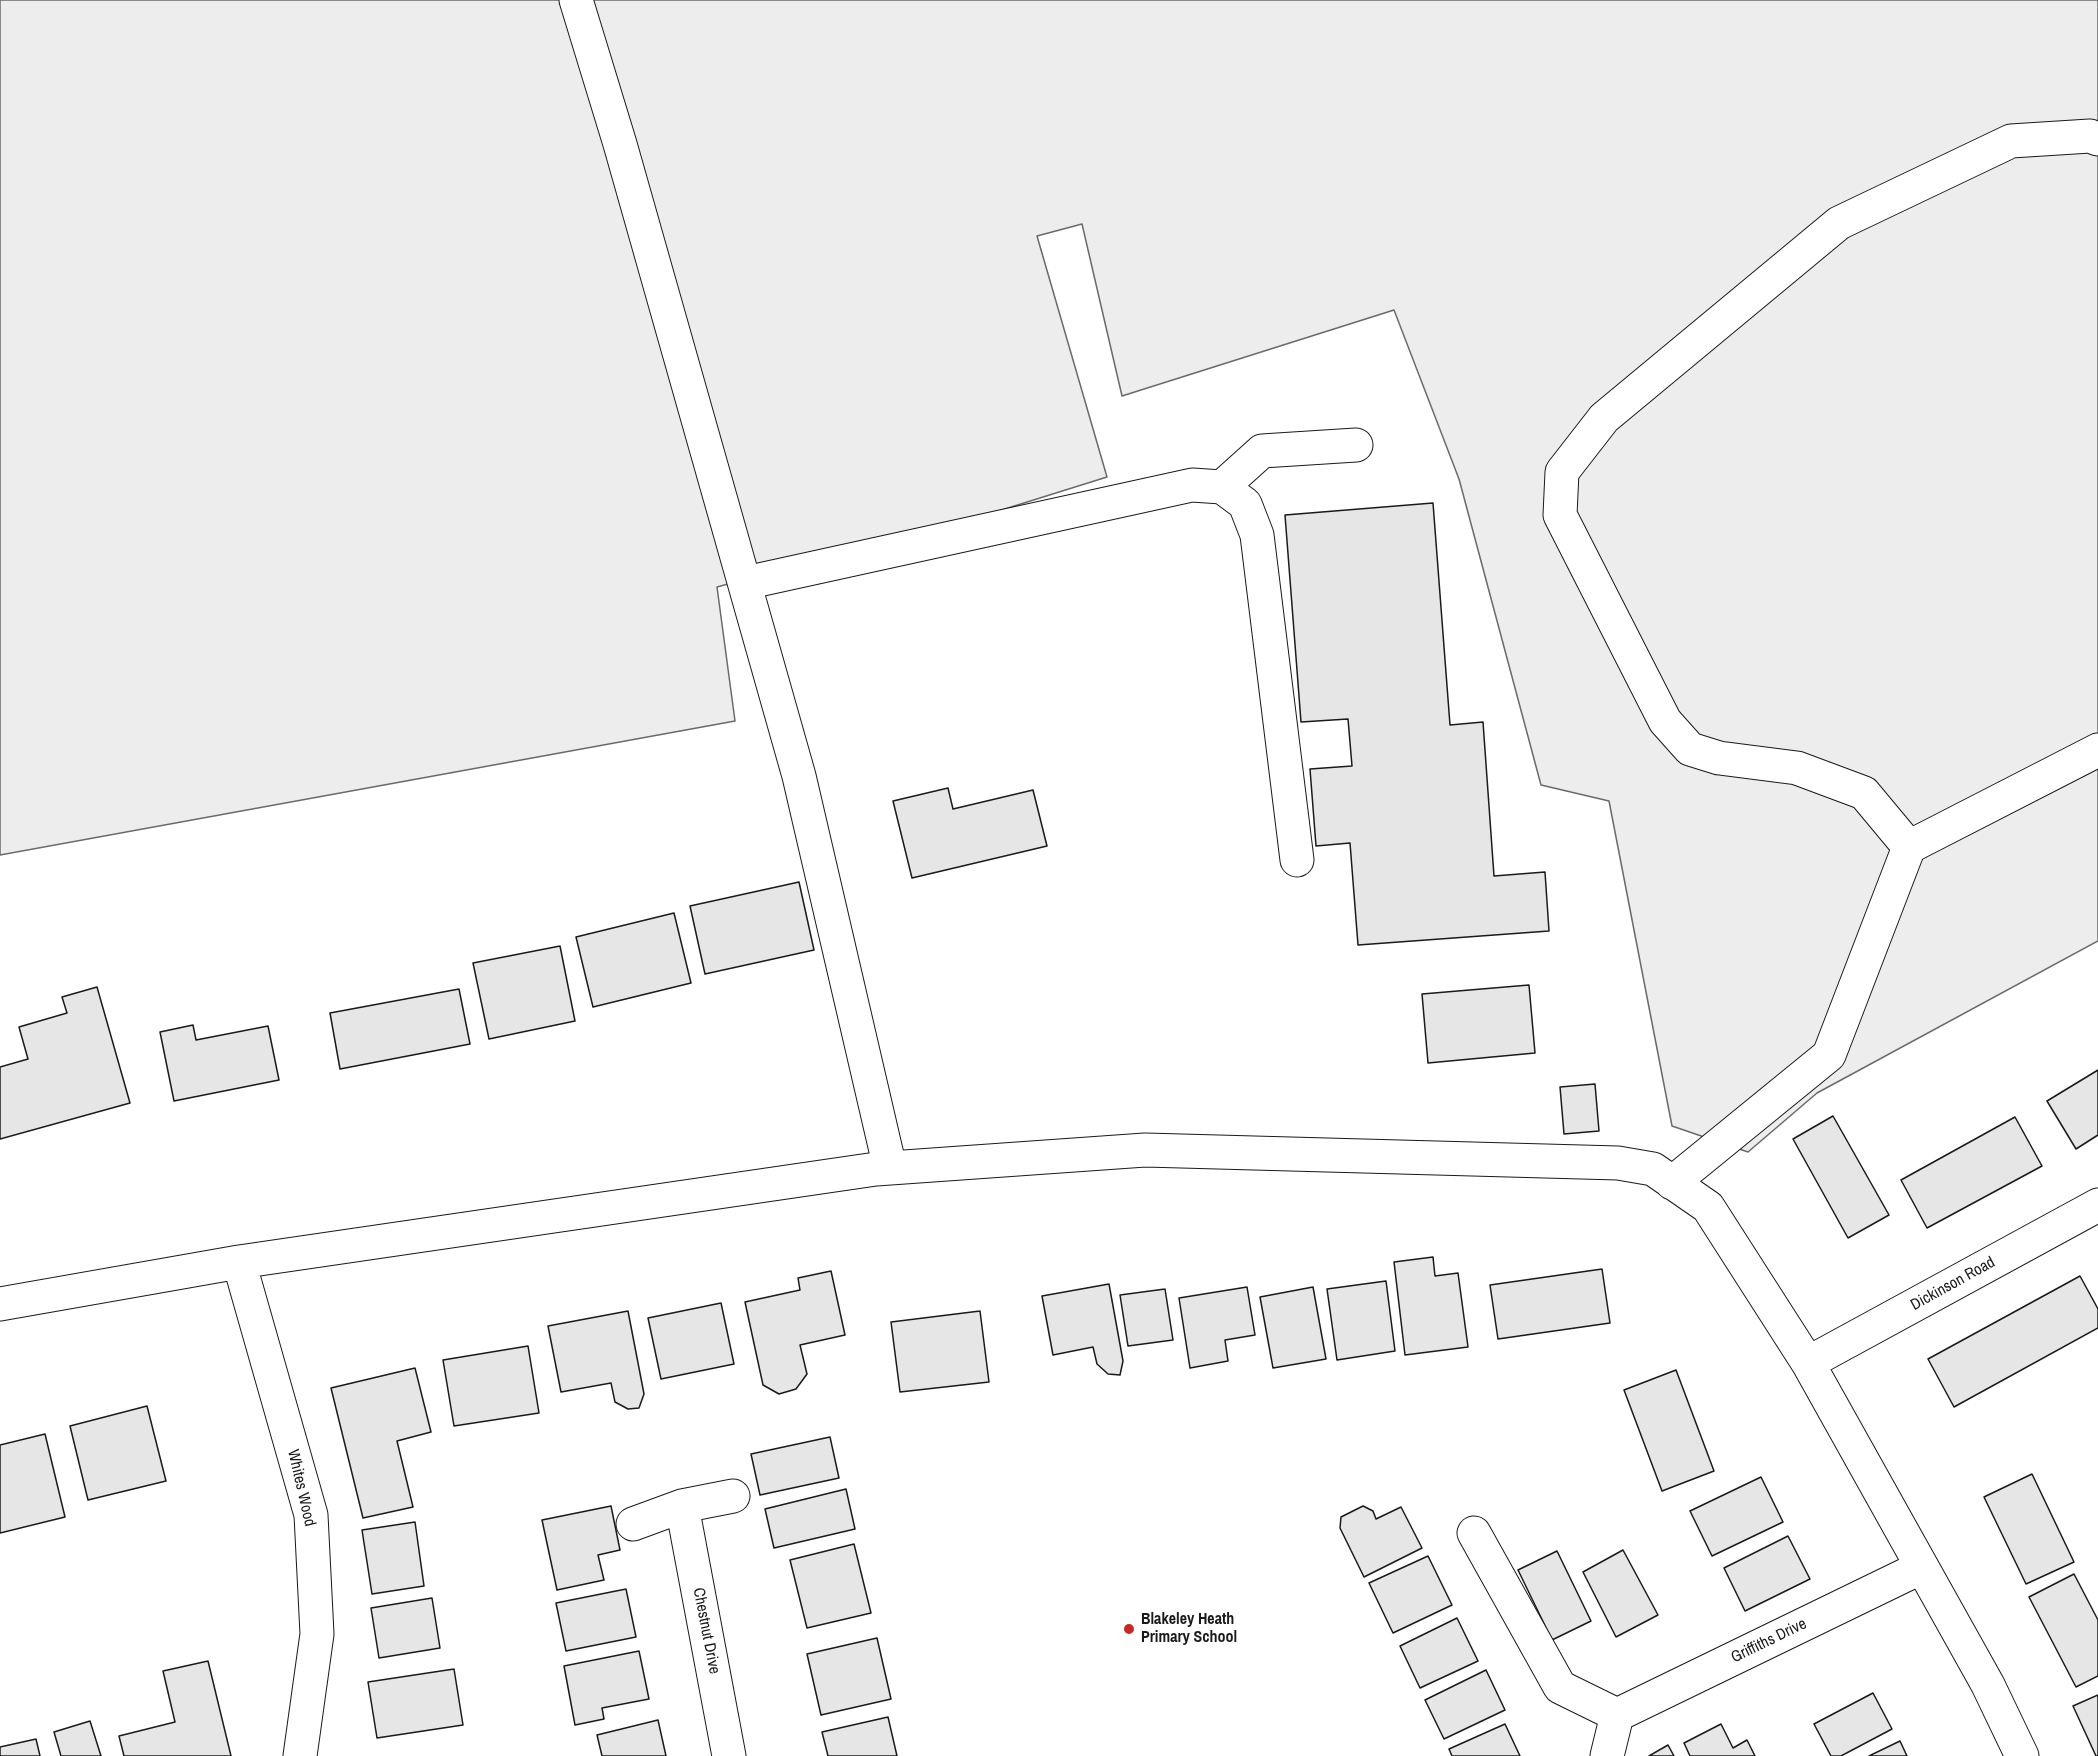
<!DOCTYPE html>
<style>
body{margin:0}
canvas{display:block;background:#fff}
</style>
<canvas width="2098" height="1756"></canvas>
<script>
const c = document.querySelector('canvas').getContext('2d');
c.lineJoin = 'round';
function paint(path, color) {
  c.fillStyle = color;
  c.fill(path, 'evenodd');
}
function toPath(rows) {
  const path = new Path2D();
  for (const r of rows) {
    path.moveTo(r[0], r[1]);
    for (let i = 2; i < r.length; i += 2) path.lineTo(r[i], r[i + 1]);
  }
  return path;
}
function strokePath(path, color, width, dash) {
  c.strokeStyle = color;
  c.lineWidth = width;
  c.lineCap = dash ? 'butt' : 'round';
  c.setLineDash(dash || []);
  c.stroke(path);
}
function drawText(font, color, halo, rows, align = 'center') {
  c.font = font + ' "Archivo Narrow",sans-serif';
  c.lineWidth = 4.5;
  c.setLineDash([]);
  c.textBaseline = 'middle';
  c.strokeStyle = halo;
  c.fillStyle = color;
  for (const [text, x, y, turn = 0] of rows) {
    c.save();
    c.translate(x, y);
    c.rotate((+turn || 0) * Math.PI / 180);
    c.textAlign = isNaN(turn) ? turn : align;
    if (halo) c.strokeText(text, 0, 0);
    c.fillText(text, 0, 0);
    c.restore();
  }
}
const built = toPath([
 [0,0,2098,0,2098,941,1817,1093,1748,1152,1672,1126,1609,801,1541,785,1459,479,1394,310,1122,396,1082,224,1037,236,1107,477,992,513,717,587,735,721,0,855,0,0]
]);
paint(built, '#ededed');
strokePath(built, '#6a6a6a', 1.5);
const building = toPath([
 [1433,503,1450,725,1483,722,1494,876,1545,872,1549,931,1358,945,1350,843,1316,846,1310,769,1352,766,1348,719,1301,722,1285,515,1433,503],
 [948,788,953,809,1033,790,1047,846,912,878,893,801,948,788],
 [799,882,814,950,705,974,690,906,799,882],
 [674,913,691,983,593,1007,576,937,674,913],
 [560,946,575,1021,489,1039,473,963,560,946],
 [1529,985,1535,1053,1428,1063,1422,994,1529,985],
 [97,987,130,1103,0,1139,0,1067,28,1059,19,1027,67,1013,62,997,97,987],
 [459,989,470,1044,340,1069,330,1013,459,989],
 [193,1025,196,1040,268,1026,279,1080,174,1101,160,1032,193,1025],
 [2098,1070,2098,1135,2076,1149,2047,1101,2098,1070],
 [1595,1084,1599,1131,1564,1134,1560,1087,1595,1084],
 [1833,1116,1889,1215,1848,1238,1793,1139,1833,1116],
 [2015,1117,2042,1166,1927,1228,1901,1180,2015,1117],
 [1433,1257,1435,1276,1458,1273,1468,1347,1405,1355,1394,1262,1433,1257],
 [1602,1269,1610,1323,1498,1339,1490,1285,1602,1269],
 [831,1271,845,1335,800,1345,807,1374,796,1389,779,1394,763,1385,745,1302,800,1290,798,1278,831,1271],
 [2080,1276,2098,1309,2098,1328,1954,1407,1928,1359,2080,1276],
 [1386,1281,1395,1351,1337,1360,1327,1289,1386,1281],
 [1109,1284,1123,1361,1120,1375,1108,1374,1097,1364,1093,1347,1053,1355,1042,1296,1109,1284],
 [1247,1287,1255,1335,1225,1340,1228,1361,1190,1368,1179,1298,1247,1287],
 [1313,1287,1326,1359,1273,1368,1260,1297,1313,1287],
 [1165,1289,1173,1340,1128,1346,1120,1295,1165,1289],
 [721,1303,734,1364,661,1379,648,1318,721,1303],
 [628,1311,644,1394,639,1408,628,1409,615,1402,611,1383,561,1392,548,1326,628,1311],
 [980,1311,989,1382,900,1392,891,1322,980,1311],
 [528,1346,539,1413,454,1426,443,1360,528,1346],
 [415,1368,431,1432,397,1441,413,1507,363,1518,331,1388,415,1368],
 [1676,1370,1714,1471,1662,1491,1624,1390,1676,1370],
 [147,1406,166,1481,88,1500,70,1426,147,1406],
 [45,1434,65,1517,0,1533,0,1445,45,1434],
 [830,1437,839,1478,760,1495,751,1454,830,1437],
 [2032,1474,2074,1562,2026,1584,1984,1497,2032,1474],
 [1761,1477,1783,1522,1712,1556,1690,1511,1761,1477],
 [846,1489,855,1529,774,1548,765,1509,846,1489],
 [611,1506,620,1550,598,1555,604,1580,557,1590,542,1520,611,1506],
 [1363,1506,1373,1511,1376,1519,1401,1507,1422,1548,1364,1577,1340,1528,1341,1517,1363,1506],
 [415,1522,424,1586,372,1594,362,1530,415,1522],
 [1788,1536,1810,1579,1745,1611,1724,1568,1788,1536],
 [854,1544,871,1613,807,1628,790,1560,854,1544],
 [1623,1550,1658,1615,1616,1637,1583,1572,1623,1550],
 [1557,1551,1591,1621,1552,1640,1518,1570,1557,1551],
 [1428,1556,1452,1605,1393,1633,1369,1583,1428,1556],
 [2074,1574,2098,1620,2098,1676,2076,1687,2029,1597,2074,1574],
 [626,1589,636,1637,566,1651,556,1603,626,1589],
 [432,1598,440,1648,379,1658,371,1608,432,1598],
 [1457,1618,1478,1661,1420,1688,1400,1646,1457,1618],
 [877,1638,891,1699,821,1715,807,1654,877,1638],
 [639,1651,649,1699,602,1708,604,1719,575,1725,564,1666,639,1651],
 [208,1661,231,1756,124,1756,119,1736,175,1722,163,1671,208,1661],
 [454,1669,463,1725,377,1738,368,1682,454,1669],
 [1486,1670,1505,1710,1444,1739,1425,1700,1486,1670],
 [1873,1693,1892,1729,1841,1756,1831,1756,1814,1724,1873,1693],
 [2098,1695,2098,1756,2096,1756,2073,1706,2098,1695],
 [888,1717,897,1756,828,1756,822,1732,888,1717],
 [658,1720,666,1756,602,1756,597,1735,658,1720],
 [90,1721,101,1756,61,1756,54,1732,90,1721],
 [1505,1724,1520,1756,1452,1756,1449,1749,1505,1724],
 [1721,1724,1733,1748,1747,1740,1755,1756,1690,1756,1684,1743,1721,1724],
 [36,1739,40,1756,0,1756,0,1747,36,1739],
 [1900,1741,1907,1756,1869,1756,1900,1741],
 [1668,1745,1674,1756,1649,1756,1668,1745]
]);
paint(building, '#e6e6e6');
strokePath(building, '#1a1a1a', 1.5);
const minor = toPath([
 [576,0,620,144,799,776,890,1168],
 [1222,487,1262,451,1356,445],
 [745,583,1192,485,1222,487,1245,504,1257,535,1297,860],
 [1909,847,1864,793,1797,768,1719,758,1690,749,1665,721,1560,515,1562,472,1604,418,1839,223,2011,141,2090,136,2098,139],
 [1672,1183,1829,1055,1909,847,2098,750],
 [239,1262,311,1515,317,1634,300,1756],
 [0,1304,239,1262,876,1169,1145,1150,1618,1163,1653,1169,1708,1207,1808,1363,1988,1685,2022,1756],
 [1808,1363,2098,1205],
 [682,1506,729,1756],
 [633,1524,682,1506,733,1496],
 [1474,1533,1560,1687,1617,1715,1922,1567],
 [1607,1756,1617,1715]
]);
strokePath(minor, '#1a1a1a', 35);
strokePath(minor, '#fff', 33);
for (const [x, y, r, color] of [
 [1129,1629,6,"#c62828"]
]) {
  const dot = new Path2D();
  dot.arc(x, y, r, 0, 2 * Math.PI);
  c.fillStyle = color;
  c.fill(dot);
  strokePath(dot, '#fff', 2);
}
drawText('16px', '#1a1a1a', '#fff', [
 ["Dickinson Road",1953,1284,-29],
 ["Whites Wood",301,1488,77],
 ["Chestnut Drive",706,1631,79],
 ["Griffiths Drive",1769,1641,-26]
]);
drawText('bold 16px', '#1a1a1a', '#fff', [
 ["Blakeley Heath",1141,1620],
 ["Primary School",1141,1638]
], 'left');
</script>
